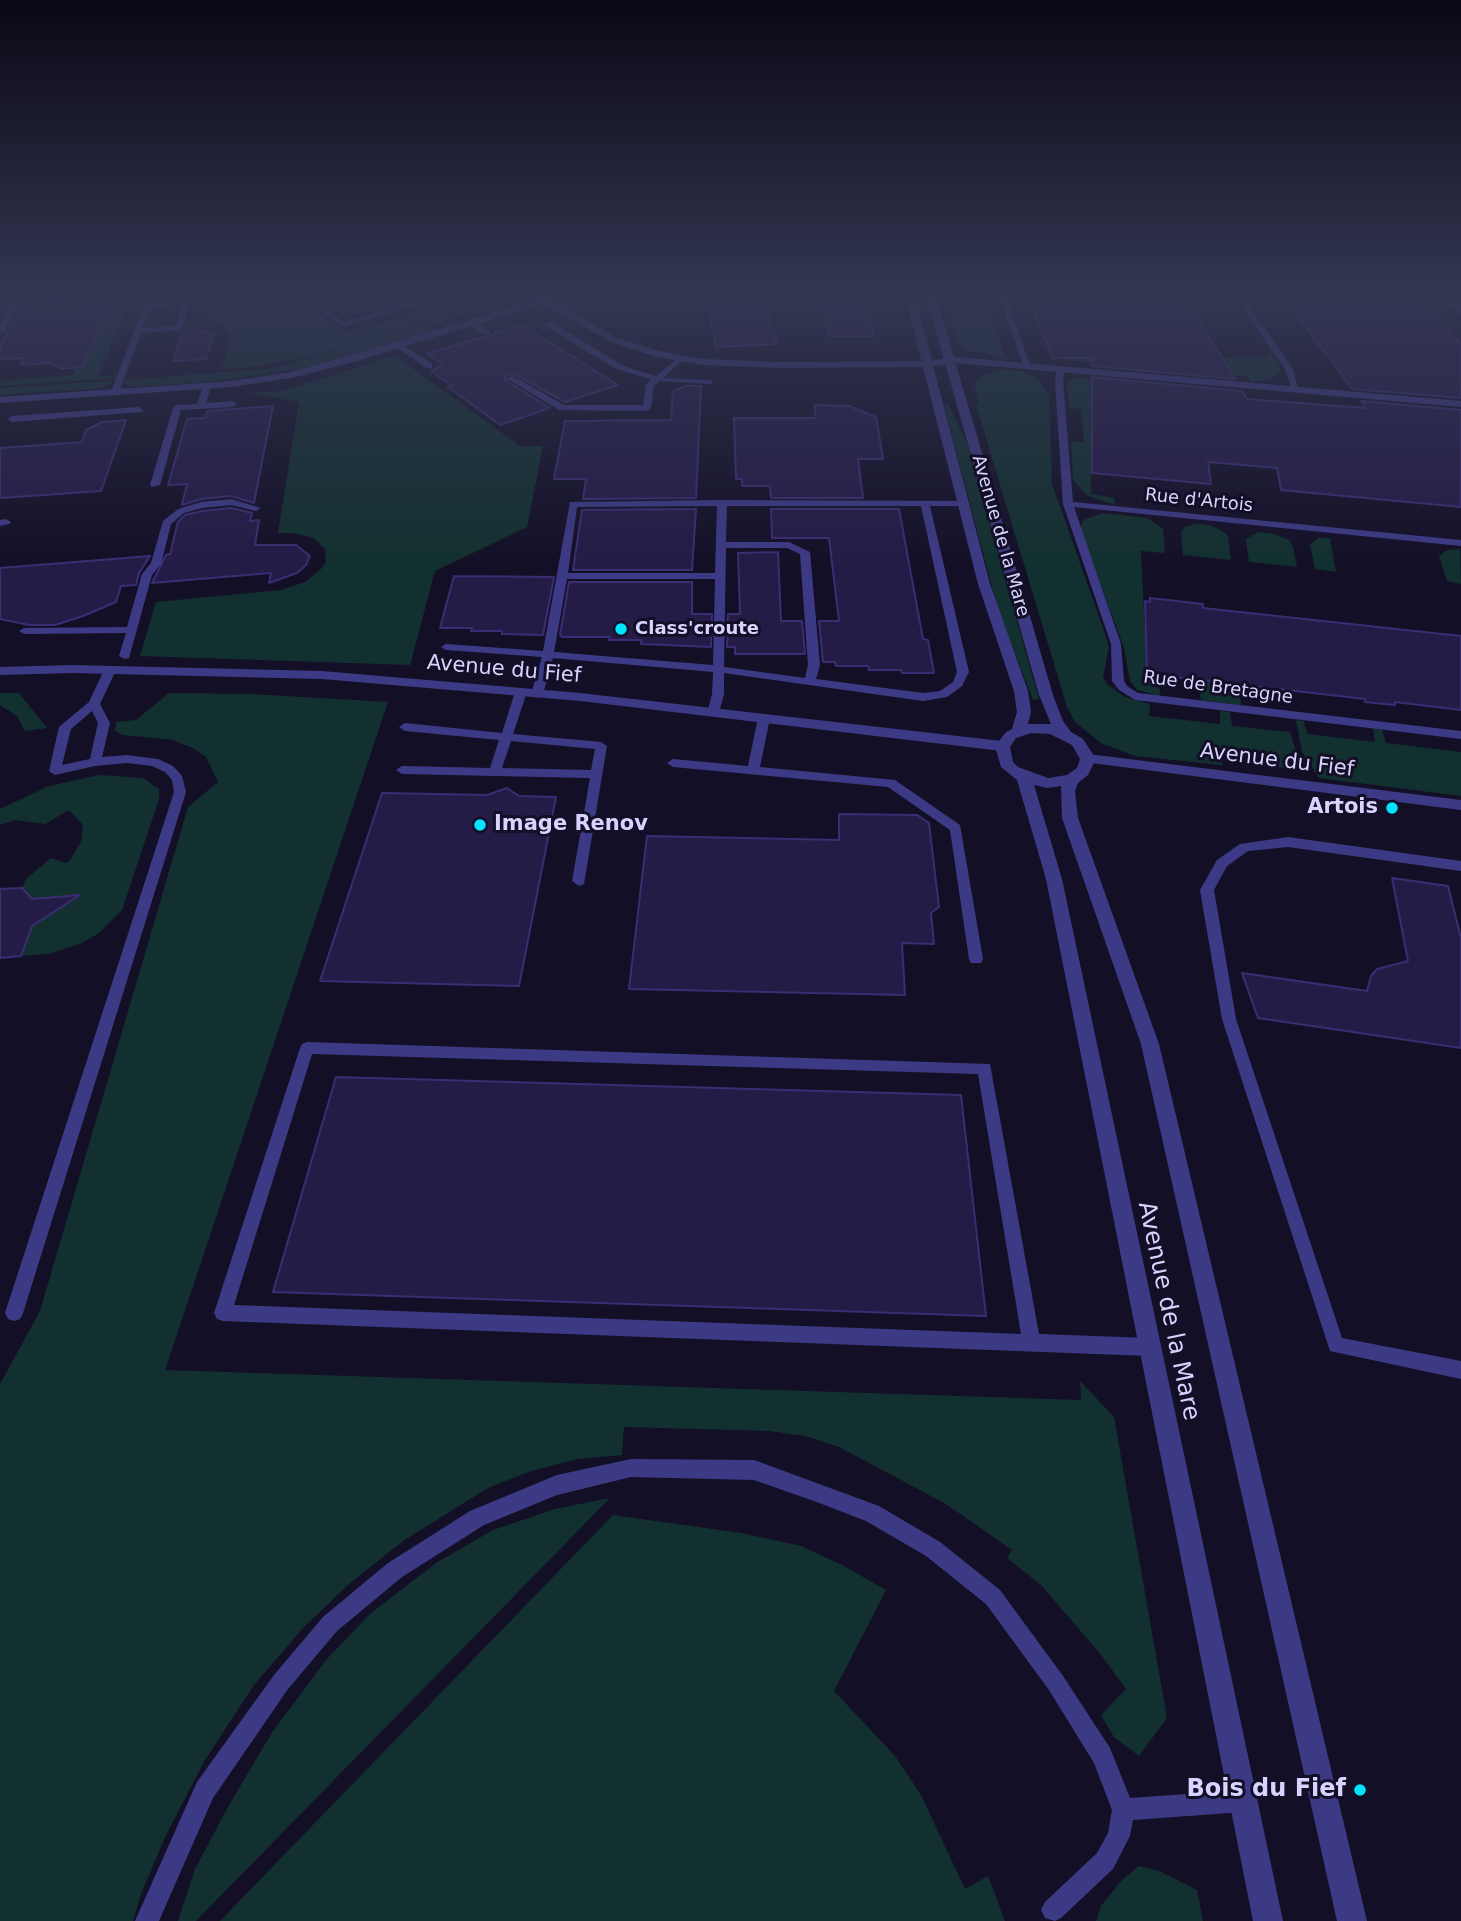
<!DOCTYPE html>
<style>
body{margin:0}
canvas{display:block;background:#130f26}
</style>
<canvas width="1461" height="1921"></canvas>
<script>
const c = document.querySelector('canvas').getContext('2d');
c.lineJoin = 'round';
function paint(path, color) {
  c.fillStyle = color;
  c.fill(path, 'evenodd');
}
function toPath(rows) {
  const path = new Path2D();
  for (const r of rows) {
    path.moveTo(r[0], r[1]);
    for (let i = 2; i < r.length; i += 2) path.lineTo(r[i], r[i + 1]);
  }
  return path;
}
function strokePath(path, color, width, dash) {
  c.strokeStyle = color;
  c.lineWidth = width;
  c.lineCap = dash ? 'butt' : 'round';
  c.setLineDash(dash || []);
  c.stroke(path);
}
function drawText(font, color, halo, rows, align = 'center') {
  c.font = font + ' "DejaVu Sans",sans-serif';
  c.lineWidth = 6;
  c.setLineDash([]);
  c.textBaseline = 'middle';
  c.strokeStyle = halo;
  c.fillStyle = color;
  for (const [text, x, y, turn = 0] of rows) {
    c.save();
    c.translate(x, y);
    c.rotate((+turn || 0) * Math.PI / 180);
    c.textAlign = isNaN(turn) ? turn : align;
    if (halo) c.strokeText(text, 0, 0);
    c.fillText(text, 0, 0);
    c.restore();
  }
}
paint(toPath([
 [184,296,294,296,346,333,472,296,514,296,318,354,260,366,222,369,231,334],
 [943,296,984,296,1005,356,1019,356,1003,359,979,351,974,353,962,347,955,333],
 [506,300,524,302,502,309,496,305,424,327,429,331,299,369,216,381,130,387,124,383,126,380,275,368],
 [126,311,98,376,117,375,116,378,0,386,0,381,73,375,76,367,82,367,107,312],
 [1267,353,1271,353,1281,371,1271,379,1251,382,1248,376,1066,360,1064,358,1268,357],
 [395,356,520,446,543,446,527,527,435,571,410,665,140,656,156,602,281,590,305,582,321,569,326,562,325,549,314,538,293,533,278,533,299,402,248,393,281,391],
 [1004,369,1021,371,1036,377,1049,394,1052,484,1107,639,1109,647,1103,677,1107,684,1125,697,1150,704,1149,716,1220,724,1220,711,1230,712,1232,726,1290,732,1302,771,1222,758,1222,765,1135,756,1101,743,1075,722,1067,707,976,405,979,404,974,382,985,375],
 [1074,378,1092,379,1091,494,1114,498,1115,505,1088,496,1073,480,1071,442,1084,442,1081,409,1069,408,1067,383],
 [114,381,104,388,0,395,0,388],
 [944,405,949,405,968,446,1039,699,1033,700,998,610],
 [1103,513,1147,518,1163,529,1165,553,1141,551,1147,674,1159,675,1160,696,1137,690,1130,681,1124,648,1080,528,1083,520],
 [1194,524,1210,525,1224,532,1228,536,1231,560,1183,555,1181,533,1185,527],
 [1258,532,1274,534,1289,540,1293,547,1297,567,1249,562,1246,539],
 [1318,538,1330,538,1336,572,1315,569,1310,545],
 [1460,549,1461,584,1447,581,1439,556,1447,550],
 [1237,671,1241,705,1201,700,1198,680],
 [0,693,19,693,47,728,25,731,17,716,0,705],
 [169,693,252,694,388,702,165,1370,1081,1400,1080,1381,1114,1417,1167,1718,1139,1756,1114,1737,1101,1715,1126,1689,1102,1656,1041,1585,1007,1558,1012,1550,946,1504,839,1447,806,1436,769,1431,624,1427,622,1455,578,1459,531,1471,488,1488,403,1541,349,1584,303,1628,254,1685,205,1760,166,1835,141,1894,133,1921,0,1921,0,1384,40,1311,188,807,218,782,206,757,193,748,173,740,123,735,115,731,116,722,136,720],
 [1296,720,1304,721,1307,734,1375,742,1373,728,1382,730,1386,743,1461,752,1461,796,1319,778,1302,752],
 [99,775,143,778,159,789,159,799,122,910,99,933,82,943,49,954,21,956,32,926,52,913,58,898,32,899,22,888,26,879,51,858,66,863,70,860,81,842,83,825,69,810,45,824,15,820,0,825,0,809,49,786],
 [610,1498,196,1921,178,1921,195,1869,229,1805,273,1731,326,1660,370,1614,436,1563,493,1530,555,1509],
 [613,1515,741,1533,801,1546,842,1565,886,1590,834,1691,895,1756,921,1795,965,1889,988,1876,1005,1921,220,1921],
 [1139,1866,1159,1871,1197,1890,1203,1921,1096,1921,1101,1906,1121,1881]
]), '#12302f');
const building = toPath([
 [90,296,114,296,82,367,62,369,49,363,20,365,24,358,0,359,0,346,19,312,83,309,90,296],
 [706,296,763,296,777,344,716,347,706,296],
 [1027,296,1184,296,1235,379,1092,366,1092,358,1053,358,1027,296],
 [1283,296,1417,296,1461,344,1461,398,1352,389,1283,296],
 [823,305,868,305,874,336,828,336,823,305],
 [522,325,618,385,565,402,514,374,505,375,505,380,550,408,500,425,448,387,452,386,431,371,443,365,427,354,482,337,490,338,493,334,522,325],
 [197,329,213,335,206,359,173,361,183,332,197,329],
 [1092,377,1242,391,1247,399,1366,408,1361,401,1461,410,1461,507,1281,490,1277,468,1208,462,1211,484,1092,473,1092,377],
 [685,386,701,386,696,498,583,499,586,479,554,479,565,421,671,420,673,391,685,386],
 [814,405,849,406,876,417,883,459,858,459,863,498,771,498,770,486,742,486,742,479,736,479,734,418,816,418,814,405],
 [273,406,254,503,231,496,201,499,182,505,187,484,168,485,187,419,205,418,207,411,273,406],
 [126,420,101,491,0,498,0,448,82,442,86,430,102,422,126,420],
 [231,508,252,513,250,521,259,520,255,545,296,545,310,556,306,565,297,573,269,583,271,573,152,583,166,555,170,554,178,522,185,515,202,511,231,508],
 [696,509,692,570,573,570,582,510,696,509],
 [771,509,899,509,923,639,928,640,934,673,902,673,901,670,869,670,868,666,836,666,835,662,823,662,819,621,839,621,829,538,772,538,771,509],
 [778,552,781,621,802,621,805,654,735,654,735,647,727,647,728,614,740,614,738,553,778,552],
 [150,556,139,573,136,585,121,586,116,602,83,616,55,625,29,625,0,619,0,568,150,556],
 [454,576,554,577,543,635,502,634,502,631,471,631,472,628,440,628,454,576],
 [569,582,692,582,692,614,712,614,711,647,641,644,641,640,609,640,610,637,562,637,560,635,569,582],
 [1150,598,1203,604,1203,608,1461,636,1461,710,1395,702,1395,705,1365,702,1365,699,1147,674,1145,601,1150,602,1150,598],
 [507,788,519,796,556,797,519,986,320,981,382,793,487,795,507,788],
 [839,814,917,815,929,823,939,907,931,913,934,944,902,943,905,995,629,989,647,836,839,840,839,814],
 [1392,878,1448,886,1461,938,1461,1048,1258,1018,1242,973,1367,991,1371,976,1377,969,1408,961,1392,878],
 [22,888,32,899,80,895,32,926,21,956,0,958,0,889,22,888],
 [336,1077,961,1095,986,1316,273,1292,336,1077]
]);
paint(building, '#241b47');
strokePath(building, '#3b2d73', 2);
paint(toPath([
 [299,296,308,296,344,322,435,296,446,296,343,327,299,296],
 [998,296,1006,296,1031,368,1024,366,998,296],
 [1234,296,1242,296,1293,369,1299,392,1292,390,1285,369,1234,296],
 [67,298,71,300,70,302,17,308,4,332,0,334,0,325,11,305,21,302,67,298],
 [181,301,190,306,181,330,141,333,119,392,112,394,111,392,145,303,181,301],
 [180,305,182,307,175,326,143,328,151,307,180,305],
 [472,321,490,331,490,335,484,335,469,325,468,323,472,321],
 [545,322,551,322,622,365,635,370,656,376,679,357,683,359,682,361,663,378,710,380,714,382,710,384,659,381,654,386,651,408,647,411,559,410,506,378,513,376,564,405,643,405,646,385,651,379,616,369,545,326,545,322],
 [400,343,432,364,432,368,426,368,397,347,397,343,400,343],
 [1061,368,1065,370,1063,381,1073,502,1461,540,1461,546,1074,507,1121,644,1124,681,1127,686,1138,693,1461,731,1461,739,1135,700,1119,690,1112,681,1111,644,1063,504,1055,381,1057,370,1061,368],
 [207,383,211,386,206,403,233,401,237,404,233,407,181,410,160,485,152,487,150,485,173,408,177,405,197,404,203,386,207,383],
 [139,407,143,410,142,412,12,422,8,419,12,416,139,407],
 [231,499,261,508,256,511,231,505,202,508,184,513,171,524,161,564,152,575,129,658,125,659,119,656,126,633,24,634,19,631,24,628,127,627,142,574,151,563,163,521,178,509,201,502,231,499],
 [722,500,966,501,966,505,963,506,930,506,969,672,962,686,947,697,923,701,724,673,724,694,719,713,713,717,707,713,712,694,713,672,553,658,543,694,537,698,531,694,542,657,446,650,441,647,446,644,543,651,570,502,722,500],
 [717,506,715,573,568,573,577,507,717,506],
 [727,506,921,506,957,672,953,682,940,691,923,693,816,679,820,665,810,552,789,542,726,542,727,506],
 [726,548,787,548,800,554,808,665,805,678,724,667,726,548],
 [567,579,715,579,713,665,554,652,567,579],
 [6,519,11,522,9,524,0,526,0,520,6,519],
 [110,667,116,670,100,704,110,723,102,757,127,755,158,759,173,766,182,776,186,792,23,1313,20,1319,14,1321,8,1319,5,1313,174,792,172,780,165,772,152,766,127,763,95,766,55,775,49,771,59,727,89,702,104,670,110,667],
 [92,711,98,723,90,759,62,765,71,729,92,711],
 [521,688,527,692,513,734,601,742,607,746,584,884,579,886,572,881,590,778,402,774,396,770,402,766,490,768,499,740,405,731,399,727,405,723,502,733,515,692,521,688],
 [511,741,595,749,591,770,502,768,511,741],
 [764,714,770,718,760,767,895,780,960,825,983,959,981,963,971,963,969,959,950,830,888,787,673,767,667,763,673,759,748,766,758,718,764,714],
 [1288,837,1461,861,1461,871,1288,847,1248,851,1227,866,1214,890,1236,1019,1342,1338,1461,1361,1461,1379,1330,1351,1222,1019,1200,890,1217,860,1240,844,1288,837],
 [307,1042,990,1064,1039,1334,1149,1338,1155,1341,1158,1347,1155,1353,1149,1356,223,1321,217,1319,214,1313,300,1048,302,1044,307,1042],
 [312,1054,978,1074,1021,1334,234,1305,312,1054],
 [631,1459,754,1460,879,1506,940,1542,1000,1590,1063,1676,1110,1748,1130,1798,1243,1790,1251,1793,1254,1801,1251,1809,1243,1812,1133,1820,1130,1836,1113,1869,1061,1918,1055,1921,1045,1918,1041,1910,1045,1902,1097,1853,1108,1833,1112,1810,1094,1763,1049,1690,986,1604,926,1556,866,1521,814,1501,754,1480,631,1477,557,1495,484,1525,402,1577,337,1631,288,1689,213,1798,159,1921,135,1921,197,1782,274,1675,323,1617,388,1563,470,1511,557,1475,631,1459]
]), '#3d3a85');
paint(toPath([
 [533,296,549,298,617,338,659,351,703,359,781,362,928,361,956,357,1461,401,1461,407,956,363,928,367,781,368,703,365,657,357,611,342,544,304,357,361,291,378,232,387,0,403,0,397,232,381,291,372,537,300,533,296],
 [1439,296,1449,296,1461,308,1461,316,1439,296],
 [72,665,322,671,580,693,1002,741,1009,746,1002,751,580,701,322,679,72,673,0,675,0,667,72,665],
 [1088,754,1461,800,1461,810,1083,762,1080,759,1088,754]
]), '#3d3a85');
paint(toPath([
 [905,296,915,296,990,584,1028,691,1031,712,1028,724,1051,724,1039,695,926,296,936,296,1053,695,1063,721,1071,732,1083,739,1096,759,1088,775,1078,783,1075,791,1078,818,1159,1044,1367,1921,1337,1921,1141,1044,1062,818,1061,786,1048,788,1034,785,1062,879,1283,1921,1253,1921,1046,879,1017,780,1001,767,995,746,1006,732,1012,729,1017,712,1014,691,978,584,905,296],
 [1031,733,1050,734,1072,745,1080,759,1077,768,1067,775,1048,778,1018,767,1013,762,1010,747,1016,738,1031,733]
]), '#3d3a85');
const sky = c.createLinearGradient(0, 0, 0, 565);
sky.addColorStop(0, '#0a0815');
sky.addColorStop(0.52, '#333752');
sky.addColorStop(1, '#33375200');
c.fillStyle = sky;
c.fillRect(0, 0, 1461, 565);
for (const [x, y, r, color] of [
 [621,629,7,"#00e5ff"],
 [1392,808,7,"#00e5ff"],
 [480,825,7,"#00e5ff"],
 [1360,1790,7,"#00e5ff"]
]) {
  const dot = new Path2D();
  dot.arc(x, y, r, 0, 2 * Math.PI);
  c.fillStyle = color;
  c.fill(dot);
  strokePath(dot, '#130f26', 2.5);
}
drawText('18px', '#d9d4ff', '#130f26', [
 ["Rue d'Artois",1199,501,6],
 ["Avenue de la Mare",1000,536,74],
 ["Rue de Bretagne",1218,688,8]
]);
drawText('bold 18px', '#d9d4ff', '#130f26', [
 ["Class'croute",635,629]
], 'left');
drawText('21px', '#d9d4ff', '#130f26', [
 ["Avenue du Fief",504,670,5],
 ["Avenue du Fief",1277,761,7]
]);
drawText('bold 21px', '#d9d4ff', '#130f26', [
 ["Artois",1378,808],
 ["Image Renov",494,825,"left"]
], 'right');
drawText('24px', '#d9d4ff', '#130f26', [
 ["Avenue de la Mare",1168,1311,78]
]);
drawText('bold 24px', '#d9d4ff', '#130f26', [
 ["Bois du Fief",1346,1790]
], 'right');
</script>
